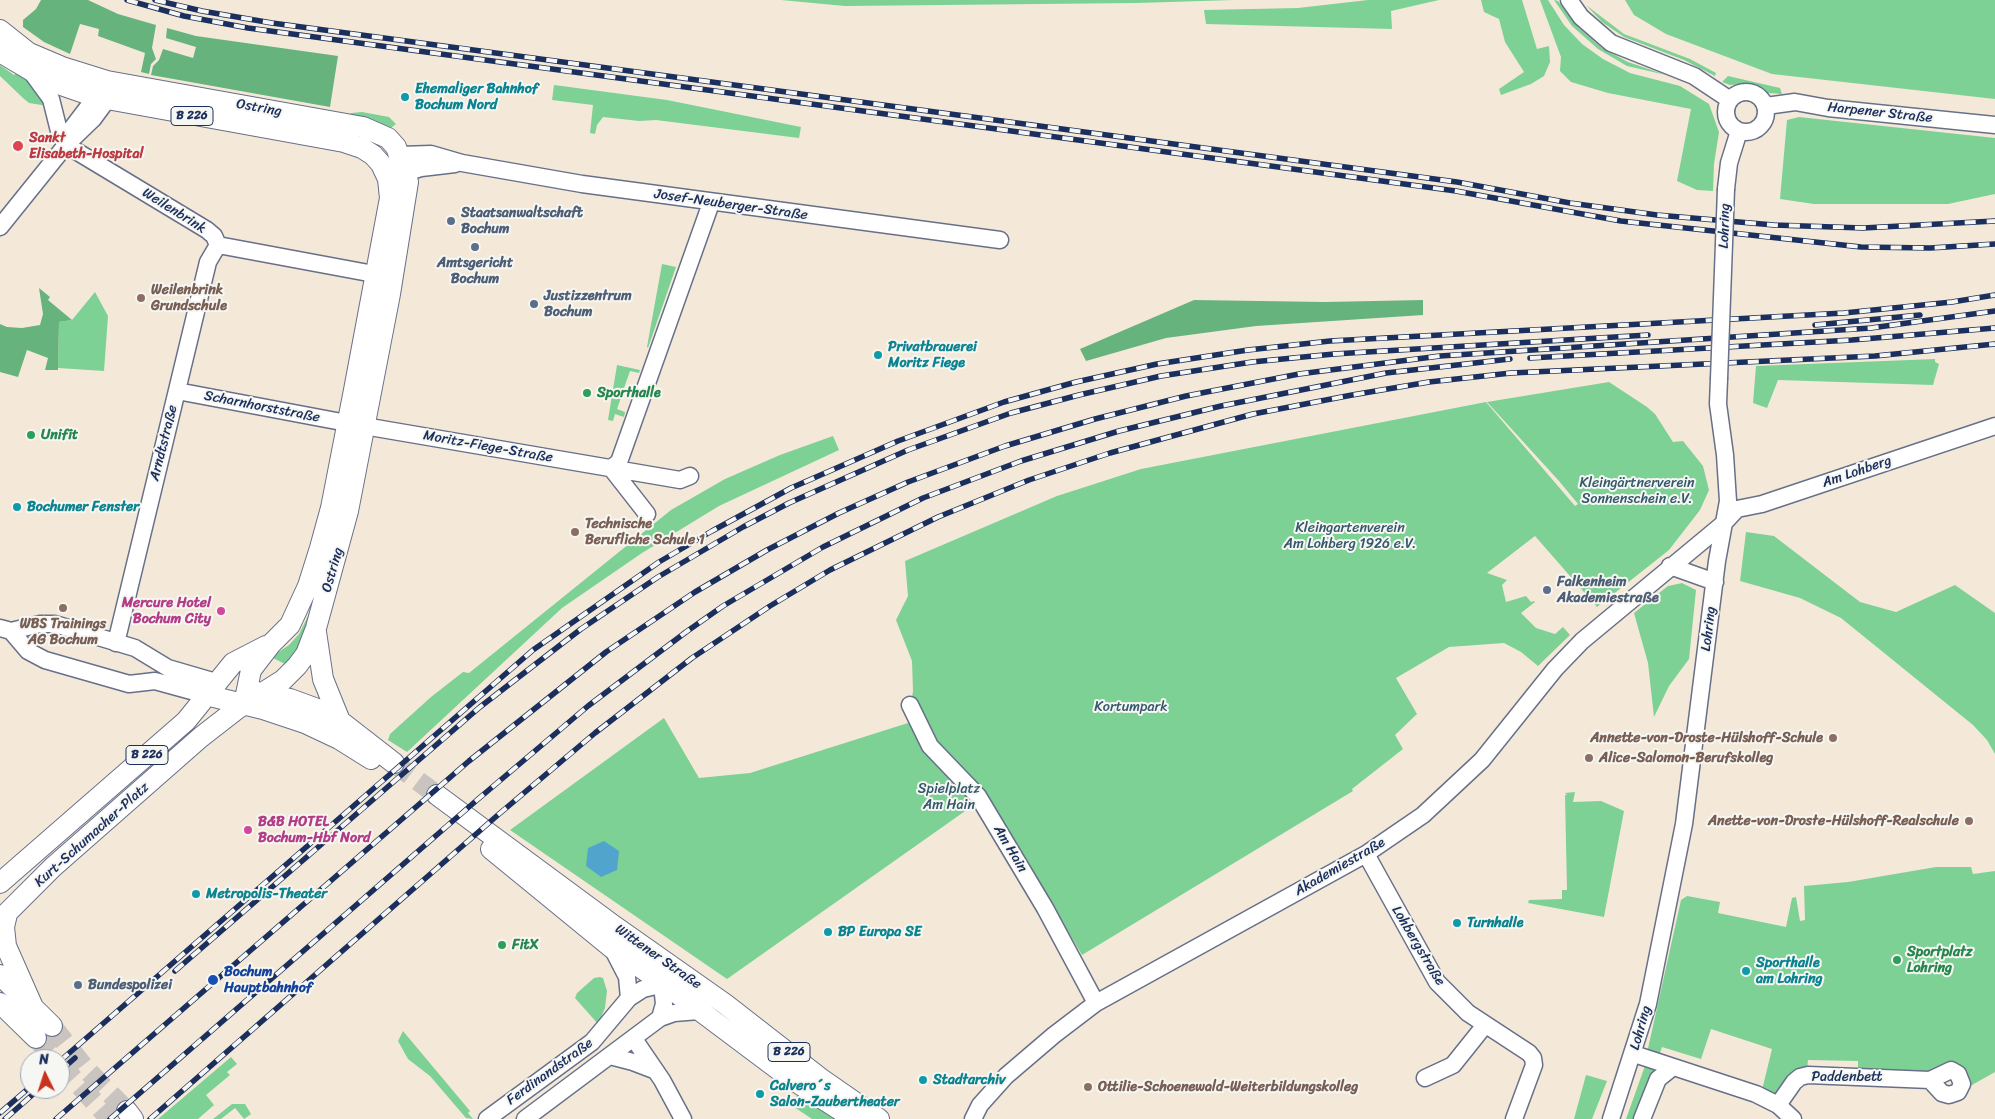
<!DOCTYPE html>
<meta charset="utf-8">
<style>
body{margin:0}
#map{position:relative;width:1995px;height:1119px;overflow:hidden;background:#f4e9d8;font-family:Sriracha,sans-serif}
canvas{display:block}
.north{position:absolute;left:20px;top:1049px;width:50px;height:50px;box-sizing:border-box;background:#f6f6f2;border:1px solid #9ea6b7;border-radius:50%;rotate:356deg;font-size:14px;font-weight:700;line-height:20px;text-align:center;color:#1b2f5e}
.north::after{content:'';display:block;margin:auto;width:18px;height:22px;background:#c8321e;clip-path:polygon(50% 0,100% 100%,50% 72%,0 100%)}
</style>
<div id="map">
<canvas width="1995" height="1119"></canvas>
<div class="north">N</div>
</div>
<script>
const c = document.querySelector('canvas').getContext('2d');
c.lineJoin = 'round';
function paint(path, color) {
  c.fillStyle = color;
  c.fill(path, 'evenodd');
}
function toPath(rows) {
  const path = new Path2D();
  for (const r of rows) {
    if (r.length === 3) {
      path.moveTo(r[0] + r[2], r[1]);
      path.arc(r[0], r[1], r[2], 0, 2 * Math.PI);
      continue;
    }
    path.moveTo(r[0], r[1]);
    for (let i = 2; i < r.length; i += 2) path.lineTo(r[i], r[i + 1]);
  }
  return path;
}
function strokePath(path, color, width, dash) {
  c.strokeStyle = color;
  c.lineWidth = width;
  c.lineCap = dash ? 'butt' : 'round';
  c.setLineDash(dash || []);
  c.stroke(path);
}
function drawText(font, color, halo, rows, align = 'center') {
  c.font = font + ' Sriracha,sans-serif';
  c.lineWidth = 4;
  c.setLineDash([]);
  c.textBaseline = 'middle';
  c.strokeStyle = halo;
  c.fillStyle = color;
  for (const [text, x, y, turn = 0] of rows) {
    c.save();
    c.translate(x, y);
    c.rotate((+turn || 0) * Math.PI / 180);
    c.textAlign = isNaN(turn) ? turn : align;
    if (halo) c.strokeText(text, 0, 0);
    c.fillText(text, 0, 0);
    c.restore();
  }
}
paint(toPath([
 [781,0,1234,0,1137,3,845,6],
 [1368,0,1439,0,1391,11,1392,29,1206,24,1204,10,1298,8],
 [1481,0,1522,0,1537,49,1549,46,1550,62,1544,76,1531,84,1501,95,1499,89,1524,72,1505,42,1499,19,1484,12],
 [1540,0,1548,0,1564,25,1582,44,1603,59,1630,73,1680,86,1709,104,1719,132,1714,164,1713,191,1697,190,1677,181,1691,109,1608,93,1571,82,1560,71,1561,57],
 [1554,0,1558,1,1579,28,1602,48,1628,62,1666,75,1627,66,1598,49,1572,26],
 [1625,0,1995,0,1995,99,1772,74,1666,34,1634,15],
 [1586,5,1624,34,1690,59,1716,73,1715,76,1684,60,1624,37,1602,22],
 [0,65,14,75,18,72,27,78,48,106,29,103,23,98,0,76],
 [1728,76,1780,88,1782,94,1768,93,1751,84,1730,85,1722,82],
 [554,85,667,100,801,127,799,138,656,120,639,121,603,117,597,125,595,134,590,133,593,105,552,100],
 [362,112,389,117,396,124,387,131,350,116,351,113],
 [1799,117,1995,138,1995,194,1948,204,1814,204,1780,199,1787,120],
 [662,264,676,267,648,348,647,347],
 [95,292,108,316,104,371,58,368,59,322,72,320],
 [1935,359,1935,362,1939,364,1933,385,1778,380,1767,408,1753,403,1756,366],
 [617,365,640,370,639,373,630,371,624,388,633,391,631,395,623,392,617,409,625,412,624,417,615,414,613,421,608,420],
 [1609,382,1647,407,1655,414,1673,442,1683,441,1703,466,1709,490,1700,510,1669,550,1597,607,1535,536,1487,573,1507,580,1502,585,1506,602,1526,596,1531,602,1534,601,1535,602,1521,613,1536,628,1555,634,1563,627,1570,635,1538,666,1521,652,1504,643,1449,647,1396,678,1417,714,1395,735,1403,749,1352,789,1353,791,1082,955,986,794,968,809,727,979,510,830,664,718,699,778,750,773,908,723,913,691,912,661,896,620,908,596,905,561,1057,496,1141,469,1486,402,1575,506,1578,504,1559,481,1487,402],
 [833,436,839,450,719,506,642,553,562,608,407,752,388,740,390,734,431,697,463,672,469,673,671,510,725,479,780,455],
 [1746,532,1774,536,1860,602,1896,612,1955,585,1995,613,1995,754,1987,740,1973,725,1841,618,1800,598,1740,581],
 [1682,583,1696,590,1689,659,1669,686,1654,717,1648,663,1634,613,1668,586],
 [311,610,306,640,289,666,271,657,289,645,299,634],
 [1575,792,1573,802,1601,801,1624,811,1604,917,1528,903,1529,900,1562,899,1562,890,1567,890,1565,795,1567,795,1565,793],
 [1936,867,1971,867,1973,874,1995,871,1995,1072,1965,1089,1939,1069,1928,1071,1858,1071,1858,1061,1808,1060,1807,1070,1775,1097,1762,1090,1772,1049,1711,1029,1701,1059,1662,1047,1659,1056,1647,1053,1681,900,1687,896,1720,902,1718,913,1786,927,1792,898,1796,897,1800,921,1805,920,1804,886,1848,882],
 [600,977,603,978,607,991,605,1008,598,1024,575,998,577,993,594,978],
 [403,1031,470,1111,468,1113,473,1119,466,1118,430,1076,408,1059,398,1041],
 [231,1057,237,1064,227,1072,230,1075,206,1095,214,1105,198,1119,158,1119],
 [1646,1063,1655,1067,1636,1119,1626,1119],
 [1586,1075,1607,1081,1592,1119,1574,1119],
 [797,1095,799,1096,837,1119,812,1119,794,1107],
 [232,1104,245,1104,251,1114,244,1119,235,1108,221,1119,213,1119]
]), '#7dd195');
paint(toPath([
 [41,0,88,0,118,14,156,25,152,48,156,59,151,64,149,74,141,72,145,53,98,36,99,29,80,24,70,54,44,42,23,27,23,20,36,9],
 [167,28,196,36,338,56,330,107,151,75,153,66,159,60,163,49,193,58,196,47,166,38],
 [39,288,50,297,48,300,72,320,59,322,58,370,45,370,48,358,27,350,18,377,0,372,0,324,7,327,22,328,40,325,43,314],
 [1194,300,1325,302,1423,300,1423,315,1256,326,1166,338,1086,361,1080,349]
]), '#66b37e');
paint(toPath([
 [604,841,619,851,617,870,601,877,586,866,588,848]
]), '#51a5cd');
strokePath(toPath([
 [394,763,437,795],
 [52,1026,85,1068,127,1111],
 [36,1038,55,1059],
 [60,1064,110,1119]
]), '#c9c4c0', 20, [20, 10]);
const minor = toPath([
 [1569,0,1581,17,1611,43,1694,76,1730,100],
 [32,73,51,99,60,135,66,145,207,230,214,236,218,245],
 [1746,112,20],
 [1766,106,1795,102,1828,108,1995,125],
 [68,138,72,128,101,90],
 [400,155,431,154,462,163,582,184,1000,240],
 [406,173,421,168,455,164],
 [1726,189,1729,163,1739,131],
 [0,227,66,145,93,119,107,100,107,89],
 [218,245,374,274],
 [177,391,347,423],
 [364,426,680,480,690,476],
 [611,468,619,462,711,203],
 [611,468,647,514],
 [1670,566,1715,582],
 [0,628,11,631,28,651,45,660,129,684,155,681,206,695],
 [11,631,40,624,55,624,135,648,168,668,216,682],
 [116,643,208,262,218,245],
 [910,705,930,746,978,796,1045,908,1096,1003],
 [1366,854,1437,982,1468,1013,1529,1053,1533,1058,1534,1065,1514,1119],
 [612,948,627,977,629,998],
 [660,1018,664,1004,661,975],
 [634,1039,662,1080,683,1119],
 [1634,1054,1756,1094,1778,1105,1793,1119],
 [610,1056,633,1062,654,1070],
 [1425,1078,1453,1065,1485,1025],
 [1778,1105,1794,1082,1800,1077,1808,1075,1930,1080,1942,1093,1949,1095,1958,1092,1962,1084,1958,1074,1951,1070,1930,1080],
 [487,1119,592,1042,629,998,643,989,672,982],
 [525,1119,660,1018,674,1013,699,1011],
 [973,1119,980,1105,1006,1076,1054,1035,1096,1003,1366,854,1423,815,1482,760,1555,669,1582,641,1723,524,1737,509,1762,504,1995,426],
 [1611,1119,1648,1004,1684,824,1717,561,1728,501,1725,455,1718,404,1719,379],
 [1642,1119,1658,1079,1673,1067]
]);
const major = toPath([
 [0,30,29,53,62,67,107,81,363,127,388,138,396,147,408,182,390,294,348,511,316,628,306,654,297,666,283,680,237,709,201,737,53,867,0,920],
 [0,52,47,80,96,97,344,142,362,148,373,155,381,164,388,179,390,198,354,390,331,508,320,548,308,586,290,625,271,644,251,670,244,704],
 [316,632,323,679,340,721],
 [257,692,290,699,320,710,340,721,394,763],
 [206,695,263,709,305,723,339,739,371,759],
 [437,795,613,925,725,1004,820,1078,879,1119],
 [491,849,612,948,663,983,787,1076,854,1119],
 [0,883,186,721,233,663,266,646],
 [7,914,4,927,6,946,33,1007],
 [0,975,52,1026],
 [0,1003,36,1038],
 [127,1111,133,1119]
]);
strokePath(minor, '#677089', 19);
strokePath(major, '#677089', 22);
strokePath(minor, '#fff', 16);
strokePath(major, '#fff', 20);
const rail = toPath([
 [127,0,184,16,248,28,1456,191,1621,221,1861,247,1930,248,1995,244],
 [155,0,202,11,272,23,1457,182,1570,203,1657,215,1774,225,1863,228,1995,221],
 [1815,325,1920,315],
 [1530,358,1852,340,1995,328],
 [175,971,480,707,581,629,658,577,743,527,789,503,908,450,1011,413,1079,395,1161,376,1252,362,1334,354,1648,335],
 [60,1061,533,650,659,562,712,531,791,488,898,441,1004,402,1076,382,1157,364,1248,350,1330,341,1844,313,1952,302,1995,295],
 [60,1071,75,1058],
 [0,1113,30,1087],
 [5,1119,39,1089],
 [56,1119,469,761,606,652,695,592,767,550,839,513,908,482,1005,446,1095,419,1186,396,1299,374,1440,356,1871,328,1995,311],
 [110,1119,477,800,588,706,686,632,723,606,823,547,923,498,1021,461,1119,431,1221,406,1386,373,1510,359],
 [150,1119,499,814,595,733,692,658,770,606,830,570,938,517,1029,480,1110,453,1253,414,1352,395,1429,382,1511,373,1875,356,1995,344]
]);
strokePath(rail, '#1b2f5e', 5.5);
strokePath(rail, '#f6f6f2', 4, [11]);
const minorBridge = toPath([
 [1719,379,1726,189]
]);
strokePath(minorBridge, '#677089', 19, []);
strokePath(minorBridge, '#fff', 16);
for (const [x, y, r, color] of [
 [405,97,5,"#0f9aa8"],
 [18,146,6,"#e0444e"],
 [451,221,5,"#5c6f8a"],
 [475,247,5,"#5c6f8a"],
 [141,298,5,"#8d6e63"],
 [534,304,5,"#5c6f8a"],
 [878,355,5,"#0f9aa8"],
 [587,393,5,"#2e9e5b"],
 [31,435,5,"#2e9e5b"],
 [17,507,5,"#0f9aa8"],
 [575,532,5,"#8d6e63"],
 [1547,590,5,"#5c6f8a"],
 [63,608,5,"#8d6e63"],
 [221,611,5,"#d1479c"],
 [1833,738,5,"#8d6e63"],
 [1589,758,5,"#8d6e63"],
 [1969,821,5,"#8d6e63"],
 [248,830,5,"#d1479c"],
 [196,894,5,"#0f9aa8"],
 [1457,923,5,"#0f9aa8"],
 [828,932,5,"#0f9aa8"],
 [502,945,5,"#2e9e5b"],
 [1897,960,5,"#2e9e5b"],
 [1746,971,5,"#0f9aa8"],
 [213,980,6,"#1a4fb4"],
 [78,985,5,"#5c6f8a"],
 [923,1080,5,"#0f9aa8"],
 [1088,1087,5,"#8d6e63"],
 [760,1094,5,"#0f9aa8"]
]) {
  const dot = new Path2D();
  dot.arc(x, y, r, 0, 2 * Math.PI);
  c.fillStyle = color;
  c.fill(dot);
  strokePath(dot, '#f6f6f2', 2);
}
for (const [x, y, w] of [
 [192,116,42],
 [147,755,42],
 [789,1052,42]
]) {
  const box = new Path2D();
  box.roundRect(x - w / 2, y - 9.5, w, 19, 4);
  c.fillStyle = '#f6f6f2';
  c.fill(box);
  strokePath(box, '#1b2f5e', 1);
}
drawText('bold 12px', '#1b2f5e', null, [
 ["B 226",192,116],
 ["B 226",147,755],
 ["B 226",789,1052]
]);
drawText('bold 14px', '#0d838f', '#f6f6f2', [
 ["Ehemaliger Bahnhof",415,89],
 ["Bochum Nord",415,105],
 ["Privatbrauerei",888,347],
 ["Moritz Fiege",888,363],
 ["Bochumer Fenster",27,507],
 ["Metropolis-Theater",206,894],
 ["Turnhalle",1467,923],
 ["BP Europa SE",838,932],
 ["Sporthalle",1756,963],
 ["am Lohring",1756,979],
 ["Stadtarchiv",933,1080],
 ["Calvero´s",770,1086],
 ["Salon-Zaubertheater",770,1102]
], 'left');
drawText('14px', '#1b2f5e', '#f6f6f2', [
 ["Ostring",259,108,10],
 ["Harpener Straße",1880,113,6],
 ["Josef-Neuberger-Straße",731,205,8],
 ["Weilenbrink",174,211,32],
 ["Lohring",1725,226,-88],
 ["Scharnhorststraße",262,407,11],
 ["Arndtstraße",164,443,-76],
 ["Moritz-Fiege-Straße",488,447,10],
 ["Am Lohberg",1857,472,-19],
 ["Ostring",333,570,-74],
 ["Lohring",1709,629,-83],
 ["Kurt-Schumacher-Platz",92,835,-42],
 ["Am Hain",1010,849,59],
 ["Akademiestraße",1340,867,-30],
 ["Lohbergstraße",1418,946,59],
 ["Wittener Straße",658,957,35],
 ["Lohring",1641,1028,-74],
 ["Ferdinandstraße",550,1072,-36],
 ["Paddenbett",1847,1077]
]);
drawText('bold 14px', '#be3a42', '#f6f6f2', [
 ["Sankt",29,138],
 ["Elisabeth-Hospital",29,154]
], 'left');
drawText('bold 14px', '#4e5e75', '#f6f6f2', [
 ["Staatsanwaltschaft",461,213],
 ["Bochum",461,229],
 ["Amtsgericht",475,263,"center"],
 ["Bochum",475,279,"center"],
 ["Justizzentrum",544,296],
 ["Bochum",544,312],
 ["Falkenheim",1557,582],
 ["Akademiestraße",1557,598],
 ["Bundespolizei",88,985]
], 'left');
drawText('bold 14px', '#785e54', '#f6f6f2', [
 ["Weilenbrink",151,290],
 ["Grundschule",151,306],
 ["Technische",585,524],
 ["Berufliche Schule 1",585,540],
 ["WBS Trainings",63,624,"center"],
 ["AG Bochum",63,640,"center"],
 ["Annette-von-Droste-Hülshoff-Schule",1823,738,"right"],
 ["Alice-Salomon-Berufskolleg",1599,758],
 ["Anette-von-Droste-Hülshoff-Realschule",1959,821,"right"],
 ["Ottilie-Schoenewald-Weiterbildungskolleg",1098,1087]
], 'left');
drawText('bold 14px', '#27864d', '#f6f6f2', [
 ["Sporthalle",597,393],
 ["Unifit",41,435],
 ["FitX",512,945],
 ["Sportplatz",1907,952],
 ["Lohring",1907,968]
], 'left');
drawText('14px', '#34586c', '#f6f6f2', [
 ["Kleingärtnerverein",1637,483],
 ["Sonnenschein e.V.",1637,499],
 ["Kleingartenverein",1350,528],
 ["Am Lohberg 1926 e.V.",1350,544],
 ["Kortumpark",1131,707],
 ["Spielplatz",949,789],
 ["Am Hain",949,805]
]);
drawText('bold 14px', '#b23c85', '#f6f6f2', [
 ["Mercure Hotel",211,603],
 ["Bochum City",211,619],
 ["B&B HOTEL",258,822,"left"],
 ["Bochum-Hbf Nord",258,838,"left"]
], 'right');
drawText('bold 14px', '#164399', '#f6f6f2', [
 ["Bochum",224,972],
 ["Hauptbahnhof",224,988]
], 'left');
</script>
